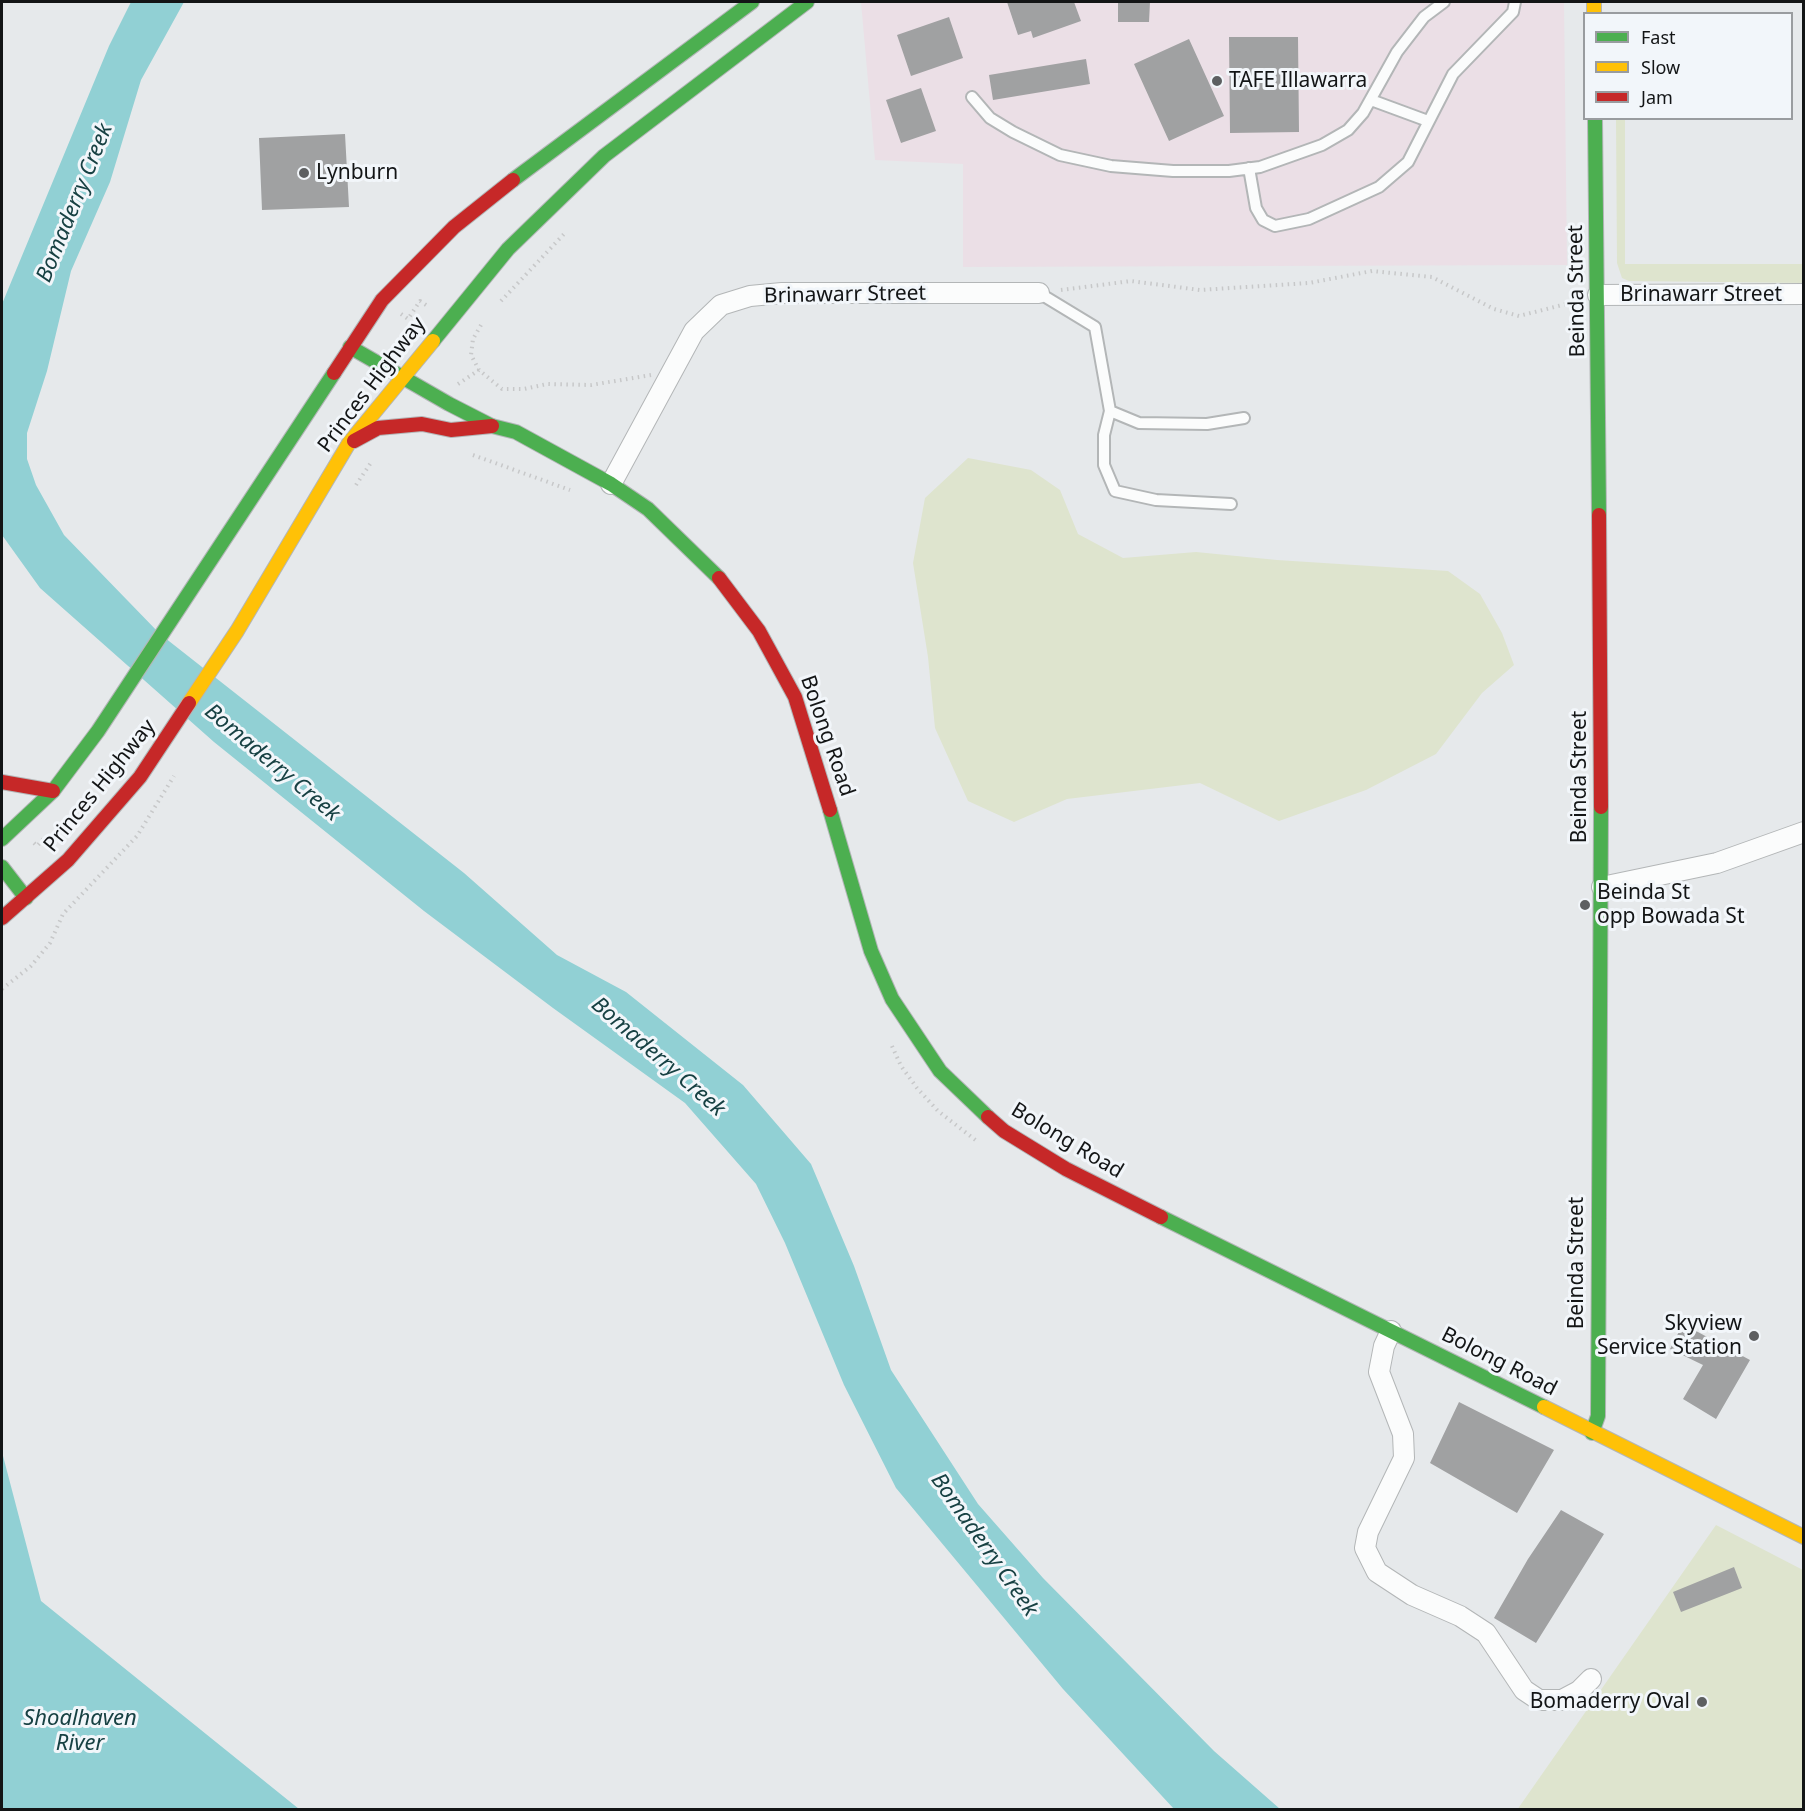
<!DOCTYPE html>
<style>
body{margin:0}
#map{position:relative;width:1805px;height:1811px;overflow:hidden;background:#e6e9eb;font-family:"Noto Sans",sans-serif}
canvas{display:block}
.frame{position:absolute;inset:0;border:3px solid #131516;pointer-events:none}
.legend{position:absolute;left:1583px;top:12px;width:210px;height:108px;box-sizing:border-box;background:#f2f6fa;border:2px solid #999c9f;margin:0;padding:8px 10px;list-style:none;font-size:18px;color:#131516}
.legend li{display:flex;align-items:center;gap:12px;height:30px}
.legend b{width:30px;border:2px solid #999c9f}
</style>
<div id="map">
<canvas width="1805" height="1811"></canvas>
<div class="frame"></div>
<ul class="legend">
<li><b style="height:8px;background:#4caf50"></b>Fast</li>
<li><b style="height:8px;background:#ffc107"></b>Slow</li>
<li><b style="height:8px;background:#c62828"></b>Jam</li>
</ul>
</div>
<script>
const c = document.querySelector('canvas').getContext('2d');
c.lineJoin = 'round';
function paint(path, color) {
  c.fillStyle = color;
  c.fill(path, 'evenodd');
}
function toPath(rows) {
  const path = new Path2D();
  for (const r of rows) {
    path.moveTo(r[0], r[1]);
    for (let i = 2; i < r.length; i += 2) path.lineTo(r[i], r[i + 1]);
  }
  return path;
}
function strokePath(path, color, width, dash) {
  c.strokeStyle = color;
  c.lineWidth = width;
  c.lineCap = dash ? 'butt' : 'round';
  c.setLineDash(dash || []);
  c.stroke(path);
}
function drawText(font, color, halo, rows, align = 'center') {
  c.font = font + ' "Noto Sans",sans-serif';
  c.lineWidth = 6;
  c.setLineDash([]);
  c.textBaseline = 'middle';
  c.strokeStyle = halo;
  c.fillStyle = color;
  for (const [text, x, y, turn = 0] of rows) {
    c.save();
    c.translate(x, y);
    c.rotate((+turn || 0) * Math.PI / 180);
    c.textAlign = isNaN(turn) ? turn : align;
    if (halo) c.strokeText(text, 0, 0);
    c.fillText(text, 0, 0);
    c.restore();
  }
}
paint(toPath([
 [861,2,1564,2,1567,265,963,267,963,164,875,160]
]), '#ebdfe6');
paint(toPath([
 [1616,119,1625,119,1625,264,1803,264,1803,283,1629,281,1622,278,1617,263],
 [968,458,1031,470,1060,490,1078,534,1123,558,1196,552,1277,560,1448,571,1480,594,1502,633,1514,665,1482,693,1436,754,1366,790,1279,821,1200,783,1067,799,1014,822,968,801,935,728,928,657,913,563,925,498],
 [1716,1525,1803,1570,1803,1809,1517,1810]
]), '#dee4ce');
paint(toPath([
 [131,2,184,2,141,80,110,182,71,271,47,371,27,433,27,459,36,485,64,535,160,634,464,873,557,955,626,992,743,1085,811,1164,854,1266,891,1370,978,1504,1043,1578,1214,1751,1280,1809,1174,1809,1063,1689,896,1488,844,1385,785,1243,756,1184,685,1103,553,1008,424,911,214,742,40,588,2,535,2,304,109,46],
 [2,1452,41,1601,299,1809,2,1809]
]), '#91d0d4');
paint(toPath([
 [1007,2,1074,2,1081,21,1033,38,1031,31,1018,35],
 [1118,2,1150,2,1149,22,1118,22],
 [949,17,963,58,911,76,897,35],
 [1229,37,1298,37,1299,132,1230,133],
 [1189,39,1224,116,1169,141,1134,64],
 [1086,59,1090,84,993,100,989,75],
 [921,88,936,131,901,143,886,100],
 [345,134,349,207,262,210,259,138],
 [1683,1324,1750,1360,1716,1419,1683,1399,1703,1365,1670,1349],
 [1459,1402,1554,1450,1517,1513,1430,1463],
 [1561,1510,1604,1534,1536,1643,1494,1618,1528,1559],
 [1734,1567,1742,1588,1681,1612,1673,1592]
]), '#a0a1a2');
const lane = toPath([
 [972,97,990,118,1013,132,1060,155,1111,166,1173,171,1229,171,1260,167,1322,145,1348,130,1363,113,1397,52,1424,17,1444,2],
 [1371,100,1428,121],
 [1249,168,1256,208,1263,220,1275,226,1309,219,1379,187,1408,162,1453,74,1513,12,1515,2],
 [1039,293,1095,327,1110,411,1139,423,1207,424,1244,418],
 [1110,411,1104,435,1104,465,1115,491,1156,500,1231,504]
]);
const street = toPath([
 [1598,295,1804,294],
 [611,484,694,331,721,305,750,296,782,293,1039,293],
 [1602,887,1717,863,1804,832],
 [1391,1331,1384,1346,1379,1372,1403,1434,1404,1458,1368,1532,1365,1548,1377,1572,1412,1595,1460,1616,1486,1633,1524,1690,1539,1700,1562,1700,1579,1691,1591,1679]
]);
const fast = toPath([
 [1595,118,1599,515],
 [513,180,752,2],
 [433,341,508,249,604,156,807,2],
 [350,347,449,404,492,426,516,432,611,484,648,509,719,578],
 [830,810,871,951,892,999,940,1071,988,1117],
 [2,839,53,791,98,731,334,373],
 [2,867,26,898],
 [1161,1217,1544,1407],
 [1592,1433,1598,1416,1601,807]
]);
const slow = toPath([
 [1594,2,1594,14],
 [189,703,237,631,349,443,433,341],
 [1544,1407,1804,1537]
]);
const jam = toPath([
 [334,373,382,300,454,227,513,180],
 [354,441,378,428,422,424,451,430,492,426],
 [1599,515,1601,807],
 [719,578,759,631,795,697,830,810],
 [2,782,53,791],
 [2,918,68,860,140,777,189,703],
 [988,1117,1004,1131,1066,1169,1161,1217]
]);
strokePath(lane, '#b3b6b7', 14);
strokePath(street, '#b3b6b7', 22);
strokePath(fast, '#b3b6b7', 16);
strokePath(slow, '#b3b6b7', 16);
strokePath(jam, '#b3b6b7', 16);
strokePath(toPath([
 [1061,290,1131,281,1200,290,1309,283,1372,271,1432,277,1494,309,1519,316,1574,302],
 [501,301,564,234],
 [401,314,408,319,420,301,429,307],
 [481,325,473,339,471,355,479,370,502,389,524,389,547,384,591,385,651,375],
 [458,384,479,370],
 [473,455,570,490],
 [356,485,372,461],
 [34,843,37,846,46,836,52,843],
 [2,989,31,966,50,943,63,914,137,836,174,776],
 [892,1046,901,1066,917,1088,938,1111,978,1142]
]), '#c7c8c9', 4, [1.5, 4.5]);
strokePath(lane, '#fbfcfc', 10);
strokePath(street, '#fbfcfc', 20);
strokePath(fast, '#4caf50', 14);
strokePath(slow, '#ffc107', 14);
strokePath(jam, '#c62828', 14);
for (const [x, y, r, color] of [
 [1217,81,6,"#5d5f61"],
 [304,173,6,"#5d5f61"],
 [1585,905,6,"#5d5f61"],
 [1754,1336,6,"#5d5f61"],
 [1702,1702,6,"#5d5f61"]
]) {
  const dot = new Path2D();
  dot.arc(x, y, r, 0, 2 * Math.PI);
  c.fillStyle = color;
  c.fill(dot);
  strokePath(dot, '#f2f6fa', 2);
}
drawText('21px', '#131516', '#f2f6fa', [
 ["TAFE Illawarra",1229,81],
 ["Lynburn",316,173],
 ["Beinda St",1597,893],
 ["opp Bowada St",1597,917],
 ["Skyview",1742,1324,"right"],
 ["Service Station",1742,1348,"right"],
 ["Bomaderry Oval",1690,1702,"right"]
], 'left');
drawText('21px', '#131516', '#f2f6fa', [
 ["Beinda Street",1577,291,-91],
 ["Brinawarr Street",845,295,-1],
 ["Brinawarr Street",1701,295],
 ["Princes Highway",372,385,-53],
 ["Bolong Road",827,736,71],
 ["Beinda Street",1580,777,-90],
 ["Princes Highway",100,786,-51],
 ["Bolong Road",1067,1141,31],
 ["Beinda Street",1577,1263,-90],
 ["Bolong Road",1499,1362,27]
]);
drawText('italic 22px', '#174143', '#f2f6fa', [
 ["Bomaderry Creek",75,203,-68],
 ["Bomaderry Creek",272,763,40],
 ["Bomaderry Creek",658,1057,41],
 ["Bomaderry Creek",984,1545,55],
 ["Shoalhaven",80,1719],
 ["River",80,1744]
]);
</script>
